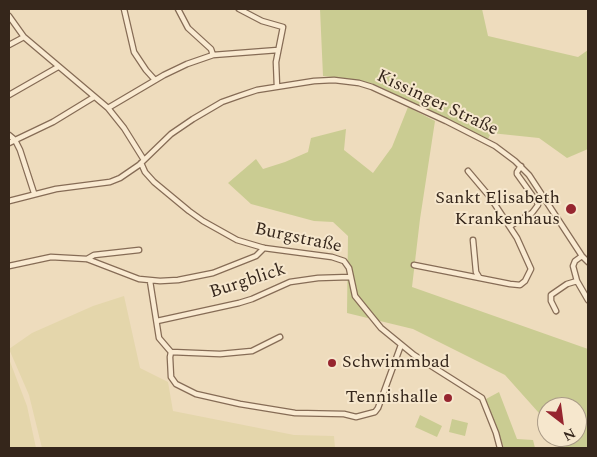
<!DOCTYPE html>
<meta charset="utf-8">
<style>
body{margin:0}
#map{position:relative;width:597px;height:457px;overflow:hidden;background:#eedcbd;font-family:Spectral,serif}
canvas{display:block}
.frame{position:absolute;inset:0;border:10px solid #35261b;pointer-events:none}
.north{position:absolute;left:537px;top:397px;width:50px;height:50px;box-sizing:border-box;background:#f6e7cd;border:1px solid #a99a86;border-radius:50%;rotate:150deg;font-size:14px;font-weight:700;line-height:20px;text-align:center;color:#35261b}
.north::after{content:'';display:block;margin:auto;width:18px;height:22px;background:#96252f;clip-path:polygon(50% 0,100% 100%,50% 72%,0 100%)}
</style>
<div id="map">
<canvas width="597" height="457"></canvas>
<div class="frame"></div>
<div class="north">N</div>
</div>
<script>
const c = document.querySelector('canvas').getContext('2d');
c.lineJoin = 'round';
function paint(path, color) {
  c.fillStyle = color;
  c.fill(path, 'evenodd');
}
function toPath(rows) {
  const path = new Path2D();
  for (const r of rows) {
    path.moveTo(r[0], r[1]);
    for (let i = 2; i < r.length; i += 2) path.lineTo(r[i], r[i + 1]);
  }
  return path;
}
function strokePath(path, color, width, dash) {
  c.strokeStyle = color;
  c.lineWidth = width;
  c.lineCap = dash ? 'butt' : 'round';
  c.setLineDash(dash || []);
  c.stroke(path);
}
function drawText(font, color, halo, rows, align = 'center') {
  c.font = font + ' Spectral,serif';
  c.lineWidth = 4;
  c.setLineDash([]);
  c.textBaseline = 'middle';
  c.strokeStyle = halo;
  c.fillStyle = color;
  for (const [text, x, y, turn = 0] of rows) {
    c.save();
    c.translate(x, y);
    c.rotate((+turn || 0) * Math.PI / 180);
    c.textAlign = isNaN(turn) ? turn : align;
    if (halo) c.strokeText(text, 0, 0);
    c.fillText(text, 0, 0);
    c.restore();
  }
}
paint(toPath([
 [124,296,140,368,168,382,173,411,294,435,334,436,335,448,42,448,29,395,9,349,32,333,93,306],
 [9,359,27,406,36,448,9,448]
]), '#e4d6ab');
paint(toPath([
 [320,9,482,9,488,36,578,57,588,50,588,149,567,158,539,138,491,133,488,139,374,84,348,79,323,76],
 [408,107,435,121,420,219,412,287,588,349,588,448,560,448,559,437,577,437,577,407,547,407,547,422,505,375,413,329,347,313,348,236,333,222,314,221,251,204,228,183,256,159,263,169,285,162,308,152,311,138,346,129,344,150,373,173,392,147],
 [499,392,517,439,533,440,535,448,504,448,486,399],
 [420,415,442,426,437,437,415,427],
 [452,419,468,423,465,436,449,432]
]), '#cacc92');
const minor = toPath([
 [124,9,134,52,146,70,155,80],
 [178,9,188,28,211,49,213,55],
 [239,9,262,21,283,27,276,62,277,87],
 [9,16,24,37,108,108,124,128,144,160],
 [9,45,24,37],
 [9,95,58,67],
 [108,108,164,75,187,64,213,55,278,50],
 [9,135,15,140,20,150,34,193],
 [9,143,53,122,94,97],
 [141,163,145,172,154,182,189,211,203,221,237,240,264,248,332,257,344,261,349,268,355,296,381,328,414,355,482,398,496,433,500,448],
 [9,201,56,189,110,182,120,178,139,165,171,134,193,119,222,102,239,96,257,90,314,81,334,80,359,83,372,87,446,121,495,146,515,161,529,175,582,256,588,262],
 [510,226,532,213,538,205,537,202,517,174,517,172,521,166],
 [473,240,476,272,479,277],
 [582,256,575,261,573,266,577,281,588,300],
 [87,259,94,255,139,250],
 [414,265,510,284,520,285,525,281,531,269,517,238,490,197,468,171],
 [9,266,51,257,87,259,139,279,160,281,178,280,213,273,256,256,264,248],
 [150,281,159,338,171,352,220,354,252,351,280,337],
 [556,311,551,301,551,295,567,284,577,281],
 [157,321,239,303,252,299,290,282,318,278,350,277],
 [171,352,170,357,171,377,176,384,196,394,240,404,295,413,344,414,356,417,375,412,378,408,401,345]
]);
strokePath(minor, '#866c56', 7);
strokePath(minor, '#f9ead1', 4.5);
for (const [x, y, r, color] of [
 [571,209,6,"#96252f"],
 [332,363,5,"#96252f"],
 [448,398,5,"#96252f"]
]) {
  const dot = new Path2D();
  dot.arc(x, y, r, 0, 2 * Math.PI);
  c.fillStyle = color;
  c.fill(dot);
  strokePath(dot, '#f6e7cd', 2);
}
drawText('18px', '#35261b', '#f6e7cd', [
 ["Kissinger Straße",437,104,25],
 ["Burgstraße",298,239,12],
 ["Burgblick",248,282,-18]
]);
drawText('18px', '#35261b', '#f6e7cd', [
 ["Sankt Elisabeth",560,199],
 ["Krankenhaus",560,220],
 ["Schwimmbad",342,363,"left"],
 ["Tennishalle",438,398]
], 'right');
</script>
